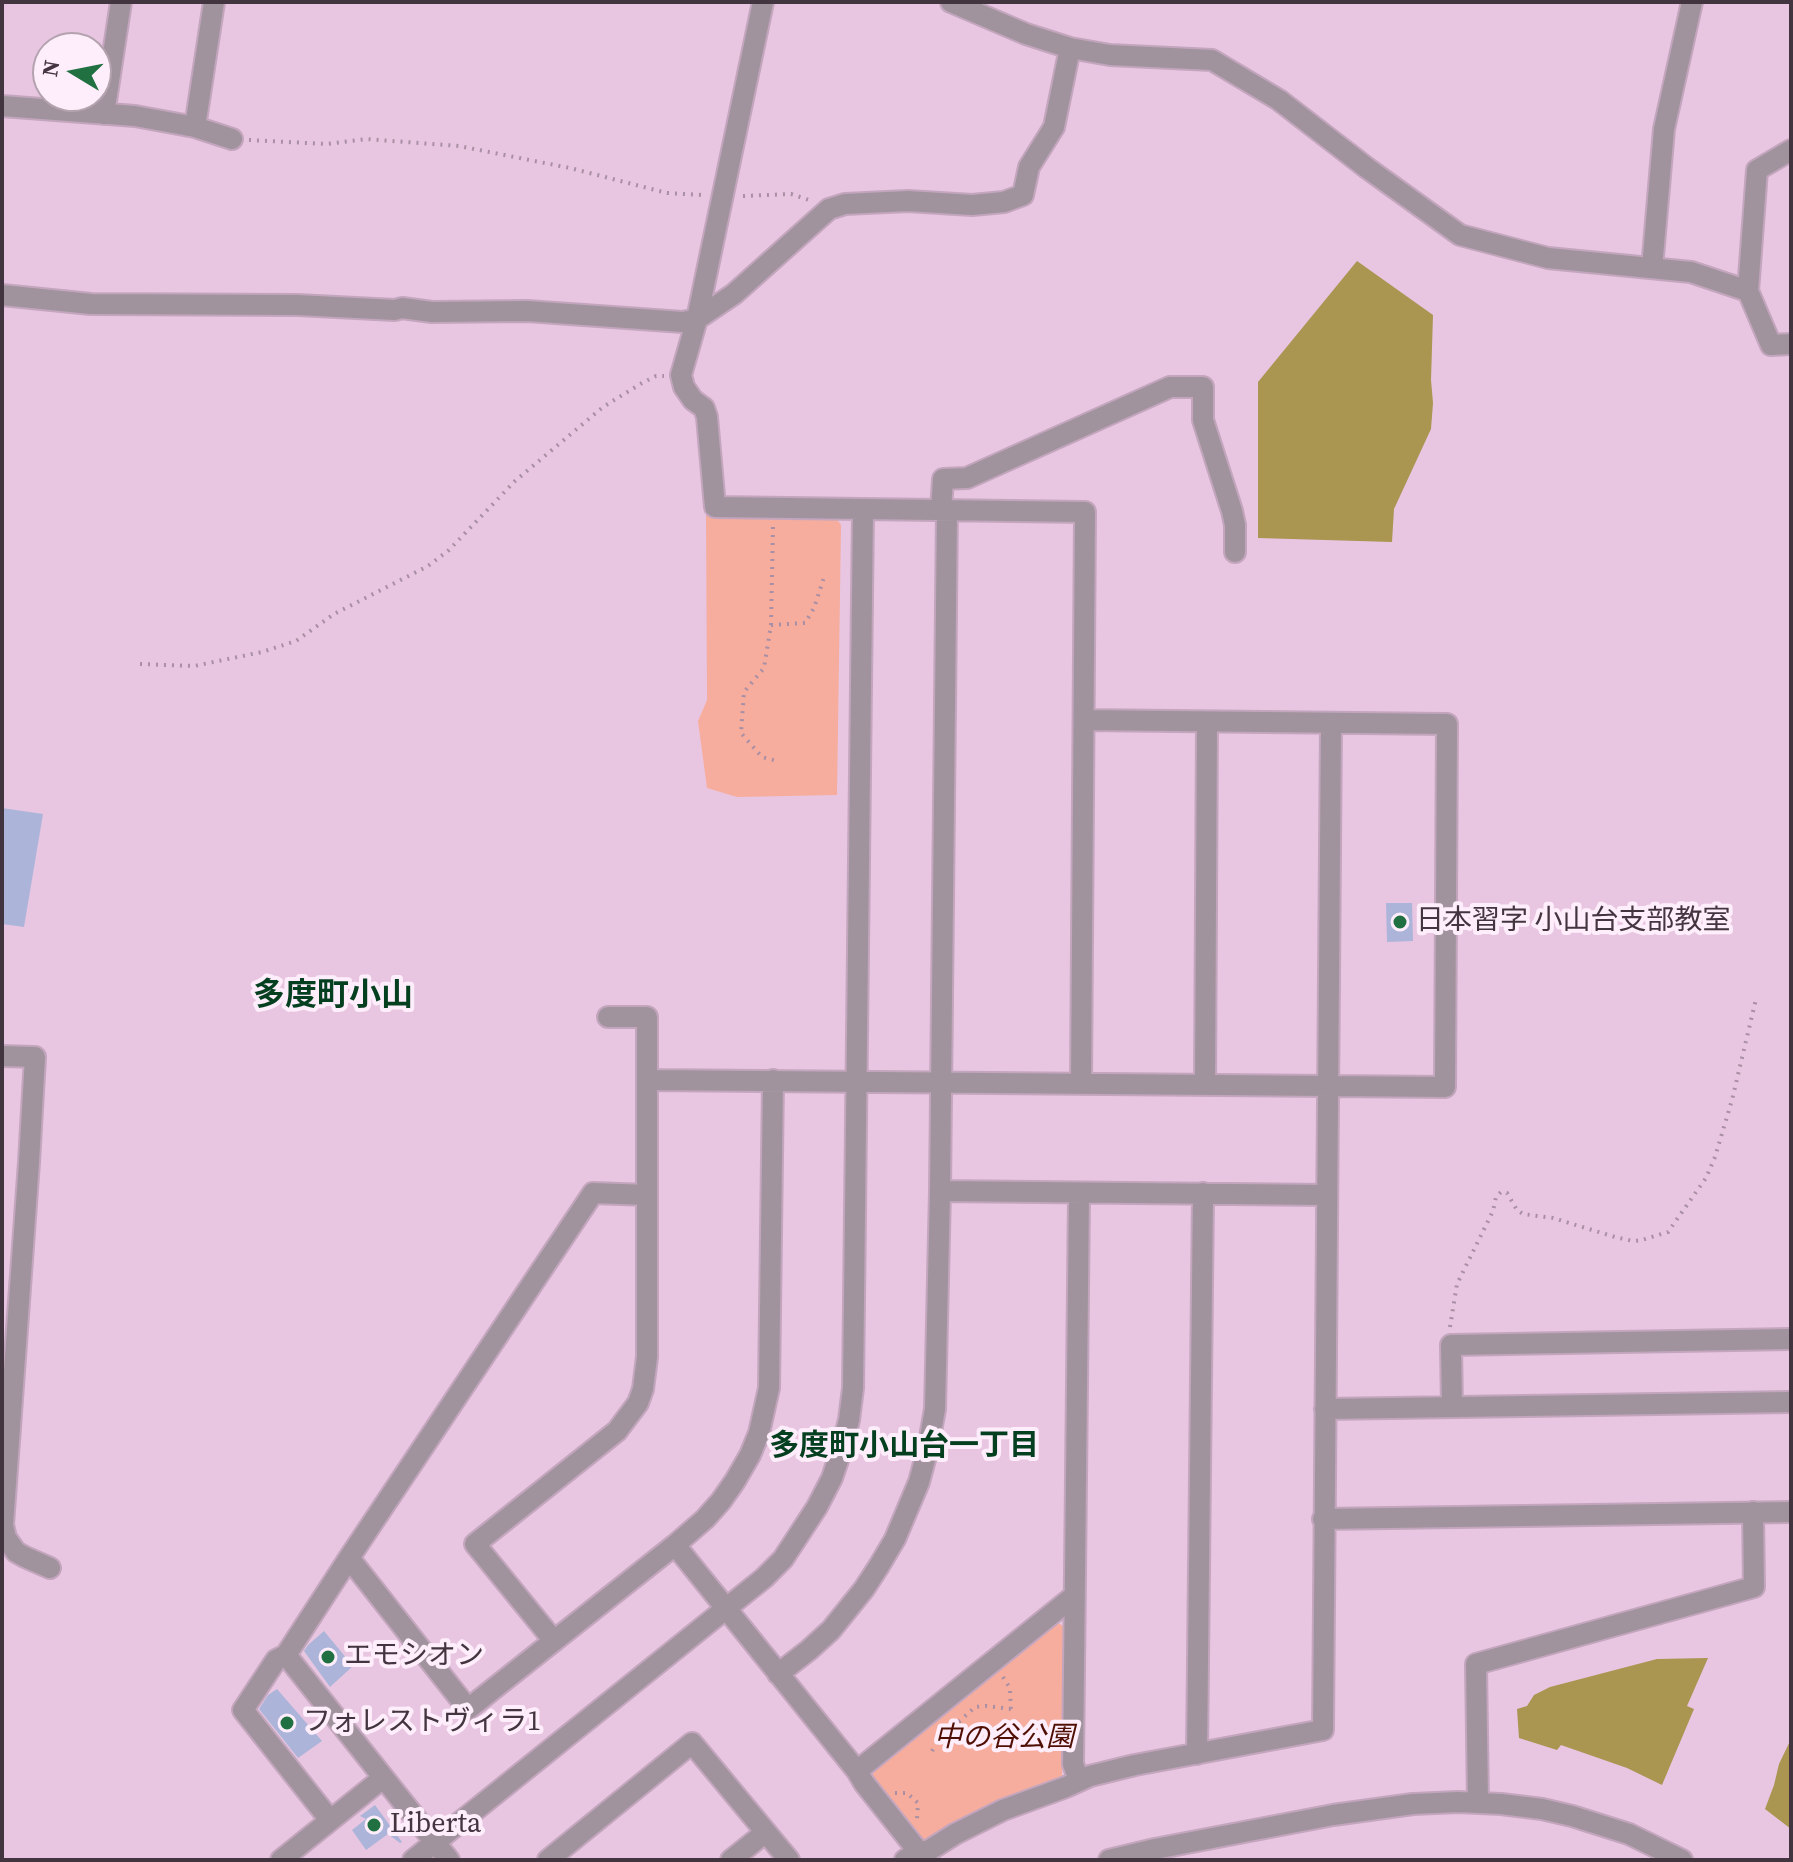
<!DOCTYPE html>
<meta charset="utf-8">
<style>
body{margin:0}
#map{position:relative;width:1793px;height:1862px;overflow:hidden;background:#e8c6e1;font-family:"Source Serif 4",serif}
canvas{display:block}
.frame{position:absolute;inset:0;border:4px solid #42353f;pointer-events:none}
.north{position:absolute;left:32px;top:32px;width:80px;height:80px;box-sizing:border-box;background:#feedfa;border:2px solid #b3a3af;border-radius:50%;rotate:280deg;font-size:22px;font-weight:700;line-height:32px;text-align:center;color:#42353f}
.north::after{content:'';display:block;margin:auto;width:28px;height:36px;background:#207041;clip-path:polygon(50% 0,100% 100%,50% 72%,0 100%)}
</style>
<div id="map">
<canvas width="1793" height="1862"></canvas>
<div class="frame"></div>
<div class="north">N</div>
</div>
<script>
const c = document.querySelector('canvas').getContext('2d');
c.lineJoin = 'round';
function paint(path, color) {
  c.fillStyle = color;
  c.fill(path, 'evenodd');
}
function toPath(rows) {
  const path = new Path2D();
  for (const r of rows) {
    path.moveTo(r[0], r[1]);
    for (let i = 2; i < r.length; i += 2) path.lineTo(r[i], r[i + 1]);
  }
  return path;
}
function strokePath(path, color, width, dash) {
  c.strokeStyle = color;
  c.lineWidth = width;
  c.lineCap = dash ? 'butt' : 'round';
  c.setLineDash(dash || []);
  c.stroke(path);
}
function drawText(font, color, halo, rows, align = 'center') {
  c.font = font + ' "Source Serif 4","Noto Sans JP",serif';
  c.lineWidth = 8;
  c.setLineDash([]);
  c.textBaseline = 'middle';
  c.strokeStyle = halo;
  c.fillStyle = color;
  for (const [text, x, y, turn = 0] of rows) {
    c.save();
    c.translate(x, y);
    c.rotate((+turn || 0) * Math.PI / 180);
    c.textAlign = isNaN(turn) ? turn : align;
    if (halo) c.strokeText(text, 0, 0);
    c.fillText(text, 0, 0);
    c.restore();
  }
}
paint(toPath([
 [706,515,836,518,841,525,837,795,737,797,707,788,698,721,707,700],
 [1058,1623,1065,1627,1062,1780,924,1842,914,1840,872,1778,875,1768]
]), '#f6ad9d');
paint(toPath([
 [1357,261,1433,315,1431,380,1433,403,1431,429,1394,509,1392,542,1258,538,1258,382],
 [1708,1658,1687,1706,1694,1709,1662,1785,1627,1768,1561,1745,1557,1750,1519,1738,1517,1709,1527,1706,1534,1695,1550,1687,1657,1659],
 [1791,1739,1791,1829,1765,1809,1774,1785,1779,1764]
]), '#aa9551');
paint(toPath([
 [2,808,43,814,24,927,2,924],
 [1386,903,1412,903,1413,941,1387,942],
 [324,1631,353,1666,330,1687,304,1651,308,1645],
 [277,1689,322,1741,298,1758,259,1709,268,1695],
 [375,1805,402,1842,400,1843,388,1834,366,1850,352,1830,366,1819,360,1816]
]), '#acb5d9');
const minor = toPath([
 [763,2,697,319,681,375,684,387,693,400,704,408,707,417,715,507,1085,512,1081,1083],
 [951,2,1026,34,1070,48,1110,55,1212,60,1279,100,1367,168,1460,235,1548,258,1691,272,1748,291,1771,345,1791,344],
 [2,106,135,116,195,127,232,139],
 [104,114,121,2],
 [195,127,214,2],
 [1652,268,1664,129,1692,2],
 [1748,291,1757,170,1791,150],
 [2,295,91,304,297,305,395,310,402,308,432,312,527,311,683,322,697,319,734,294,829,209,845,204,908,201,972,205,1004,202,1023,195,1029,167,1054,127,1070,48],
 [941,510,943,479,967,478,1170,387,1203,387,1203,420,1232,511,1235,525,1235,552],
 [2,1056,35,1057,29,1162,3,1525,6,1538,16,1552,25,1557,50,1568],
 [649,1080,1445,1087,1447,724,1084,720],
 [1205,1085,1207,722],
 [940,1191,1327,1195],
 [1452,1407,1451,1345,1791,1339],
 [1325,1409,1791,1402],
 [1323,1519,1791,1512],
 [675,1545,857,1771,864,1783,918,1851],
 [349,1558,468,1709,675,1545,705,1519,721,1501,735,1481,750,1455,759,1433,769,1388,773,1080],
 [554,1641,475,1544,617,1431,638,1403,643,1389,647,1357,647,1017,608,1017],
 [286,1655,276,1660,243,1710,330,1820],
 [778,1674,809,1650,831,1630,864,1589,879,1566,895,1539,919,1482,928,1448,935,1409,940,1191,947,510],
 [1197,1754,1203,1193],
 [857,1771,1074,1596],
 [1079,1780,1073,1764,1079,1193],
 [1478,1803,1476,1664,1754,1587,1753,1512],
 [281,1860,383,1778],
 [413,1860,764,1578,783,1559,817,1507,832,1478,841,1451,849,1420,853,1388,863,509],
 [449,1860,286,1655,349,1558,593,1193,647,1195],
 [548,1860,692,1743,789,1860],
 [731,1860,766,1832],
 [905,1860,918,1851,928,1851,955,1834,1003,1810,1066,1787,1090,1776,1135,1765,1323,1730,1331,724],
 [1109,1860,1155,1849,1333,1815,1413,1804,1458,1802,1501,1804,1542,1809,1572,1816,1629,1834,1682,1860]
]);
strokePath(minor, '#c3a6bd', 24);
strokePath(toPath([
 [249,140,326,144,366,139,459,146,570,168,667,193,702,195],
 [743,196,791,194,809,200],
 [773,527,771,625,764,668,744,692,741,733,762,757,777,761],
 [771,625,805,623,814,608,825,574],
 [140,664,194,666,262,652,296,641,334,614,428,566,449,550,515,481,603,407,642,383,656,376,664,376],
 [1450,1327,1457,1284,1493,1211,1496,1197,1501,1192,1507,1193,1517,1210,1523,1214,1553,1218,1615,1237,1633,1241,1642,1240,1668,1232,1706,1178,1715,1157,1732,1100,1756,999],
 [1003,1677,1010,1688,1011,1713],
 [932,1751,939,1740,975,1707,986,1706,1011,1709],
 [895,1793,907,1793,918,1803,917,1819]
]), '#aa8fa4', 4, [2, 6]);
strokePath(minor, '#a1939e', 20);
for (const [x, y, r, color] of [
 [1400,922,8,"#207041"],
 [328,1657,8,"#207041"],
 [287,1723,8,"#207041"],
 [374,1825,8,"#207041"]
]) {
  const dot = new Path2D();
  dot.arc(x, y, r, 0, 2 * Math.PI);
  c.fillStyle = color;
  c.fill(dot);
  strokePath(dot, '#feedfa', 3);
}
drawText('28px', '#42353f', '#feedfa', [
 ["日本習字 小山台支部教室",1416,922],
 ["エモシオン",344,1657],
 ["フォレストヴィラ1",303,1723],
 ["Liberta",390,1825]
], 'left');
drawText('italic 28px', '#500f04', '#feedfa', [
 ["中の谷公園",1004,1739]
]);
drawText('bold 30px', '#043f1f', '#feedfa', [
 ["多度町小山台一丁目",904,1447]
]);
drawText('bold 32px', '#043f1f', '#feedfa', [
 ["多度町小山",333,997]
]);
</script>
